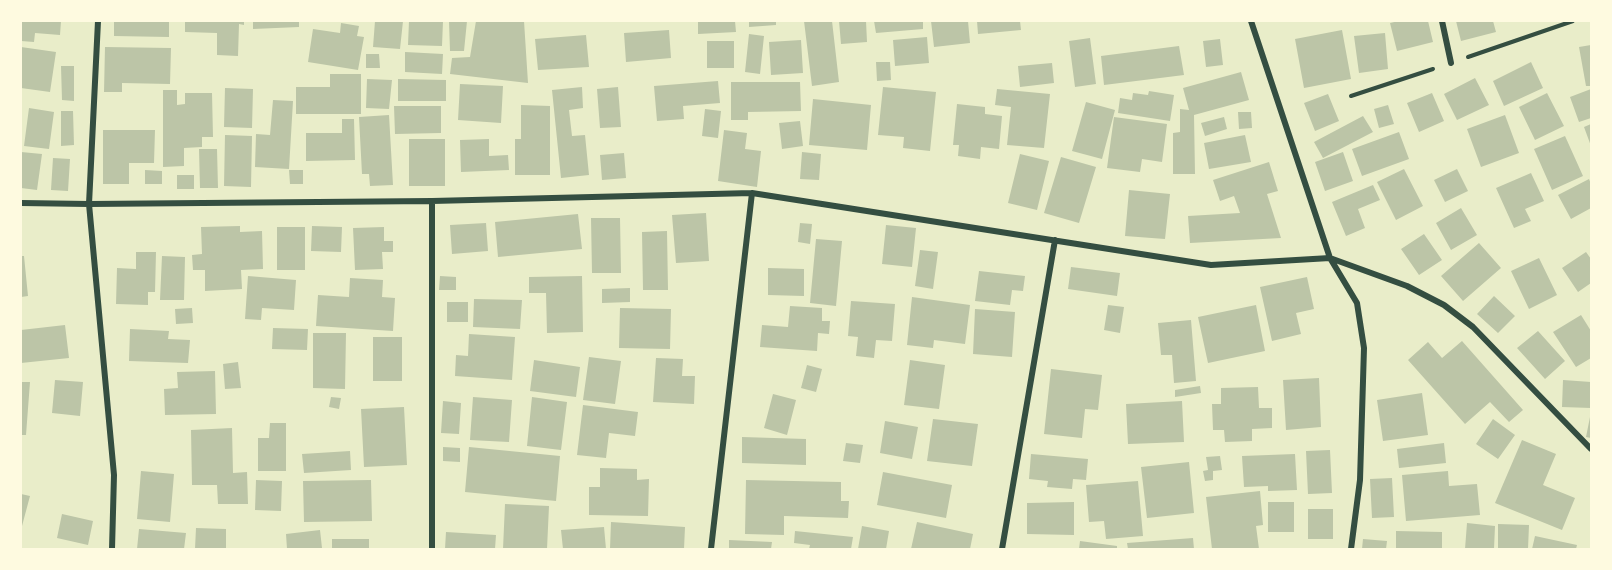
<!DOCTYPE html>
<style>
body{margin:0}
#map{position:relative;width:1612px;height:570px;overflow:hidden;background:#e9edc9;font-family:Raleway,sans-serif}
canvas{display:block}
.frame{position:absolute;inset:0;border:22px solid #fefae0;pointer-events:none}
</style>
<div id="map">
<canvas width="1612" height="570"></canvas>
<div class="frame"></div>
</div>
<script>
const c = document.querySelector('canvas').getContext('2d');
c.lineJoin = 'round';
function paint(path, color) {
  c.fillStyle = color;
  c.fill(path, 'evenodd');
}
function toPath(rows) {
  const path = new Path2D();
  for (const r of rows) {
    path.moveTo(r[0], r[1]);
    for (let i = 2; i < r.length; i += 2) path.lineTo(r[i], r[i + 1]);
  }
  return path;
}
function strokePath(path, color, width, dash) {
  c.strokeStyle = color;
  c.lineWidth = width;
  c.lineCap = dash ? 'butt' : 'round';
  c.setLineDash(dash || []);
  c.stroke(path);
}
paint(toPath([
 [21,21,61,21,60,35,35,33,34,42,21,41],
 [114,21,169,21,169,37,114,36],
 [185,21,244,21,244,25,239,24,238,56,217,55,217,33,185,32],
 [253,21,299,21,299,27,253,29],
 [375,21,403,21,400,49,373,47],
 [409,21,443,21,442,46,408,45],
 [449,21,467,21,464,51,450,51],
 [476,21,524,21,528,83,450,74,452,58,470,57],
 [698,21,735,21,736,32,698,34],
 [749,21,776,21,776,25,749,27],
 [804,21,832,21,839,82,812,86],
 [839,21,866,21,867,42,841,44],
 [874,21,923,21,923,29,876,33],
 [931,21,968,21,970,43,934,47],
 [977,21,1020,21,1021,30,978,34],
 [1399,21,1428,21,1433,42,1397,51,1390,23],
 [1456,21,1493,21,1496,32,1461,41],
 [341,23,359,26,357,36,364,37,358,70,308,62,313,29,340,33],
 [669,30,671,58,626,62,624,33],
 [1342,30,1351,79,1304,88,1295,39],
 [1385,33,1388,69,1359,73,1354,36],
 [749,34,764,36,760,74,745,72],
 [586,35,589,67,538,70,535,39],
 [927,37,929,63,895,66,893,40],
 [1090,38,1096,84,1075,87,1069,41],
 [1220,39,1223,65,1206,67,1203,41],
 [801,40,803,73,771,75,769,42],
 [707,41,734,41,734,68,707,68],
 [1591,45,1591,86,1586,86,1579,47],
 [1179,46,1184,75,1104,85,1101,56],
 [21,47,56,52,50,92,21,88],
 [105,47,171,48,170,84,122,83,122,92,104,92],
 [405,52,443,54,442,74,405,72],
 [366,54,379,54,380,68,366,68],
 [876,62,890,62,891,80,877,81],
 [1531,62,1543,88,1504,106,1493,81],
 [1052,63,1054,83,1020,87,1018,66],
 [61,66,74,66,74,101,62,100],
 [1241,72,1249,100,1194,115,1195,174,1173,174,1173,133,1180,132,1180,109,1189,110,1183,88],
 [330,74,361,74,361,114,296,114,296,87,330,87],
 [1475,78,1489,105,1457,120,1444,94],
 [367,79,392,80,389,109,366,108],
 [398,79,446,80,446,101,398,101],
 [718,81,720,103,683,106,684,119,657,121,654,86],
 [731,82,800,82,801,111,748,112,748,120,731,120],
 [460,84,503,86,501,123,458,120],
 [582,87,583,108,569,110,572,136,585,135,589,175,561,178,552,90],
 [618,87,621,127,600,128,597,89],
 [883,87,936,92,930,151,903,148,904,137,878,135],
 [225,88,253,89,252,128,224,127],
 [997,89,1050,94,1044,148,1007,145,1011,107,995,105],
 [1591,89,1591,118,1579,122,1570,97],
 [163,90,177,90,177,105,185,104,185,93,212,93,213,137,202,137,202,147,184,148,184,166,163,167],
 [1149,91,1174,95,1170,121,1118,113,1120,98,1132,100,1133,93,1148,95],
 [1432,93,1444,121,1419,132,1407,103],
 [1547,93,1564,126,1535,140,1519,107],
 [1328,94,1339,121,1315,131,1304,103],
 [813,99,871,105,867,150,809,145],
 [273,100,293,101,289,169,255,167,256,134,270,135],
 [1086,102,1115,110,1102,159,1072,151],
 [957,104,985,107,985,114,1002,116,999,149,981,147,980,159,958,156,959,145,953,145],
 [521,105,550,106,550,175,515,175,515,139,521,139],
 [1388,105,1394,124,1379,128,1374,109],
 [394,106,441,106,441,133,395,134],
 [29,108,54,112,49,149,24,146],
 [705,109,721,111,718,138,702,136],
 [61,111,73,111,74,145,61,146],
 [1238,112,1251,112,1252,128,1239,129],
 [389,115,393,185,370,186,369,174,362,174,359,117],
 [1505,115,1519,153,1481,167,1467,129],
 [1363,116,1373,132,1323,158,1314,142],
 [1114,117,1167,124,1162,162,1142,159,1140,172,1107,168],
 [1224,117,1227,129,1205,136,1201,123],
 [342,119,354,119,355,160,306,161,306,133,342,133],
 [800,121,803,146,782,149,779,123],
 [1591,124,1591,146,1584,127],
 [103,130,155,130,154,163,129,163,129,184,103,184],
 [724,130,747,133,745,149,761,151,757,187,718,181],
 [1399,132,1409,159,1362,176,1352,149],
 [225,135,252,136,251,187,224,186],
 [1245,135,1251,162,1209,169,1204,143],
 [1565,136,1583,176,1552,190,1534,149],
 [409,139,445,139,445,186,409,186],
 [489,139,489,156,508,155,509,170,461,172,460,140],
 [199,149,217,149,218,188,200,188],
 [21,152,42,154,37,190,21,188],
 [802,152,821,154,819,180,800,179],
 [1343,152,1353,181,1325,191,1315,162],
 [624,153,626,178,602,180,600,155],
 [1020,154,1049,161,1037,210,1008,203],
 [1061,157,1096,167,1079,223,1044,213],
 [53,158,70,159,68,191,51,190],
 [1269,162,1278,191,1267,194,1281,238,1190,243,1188,216,1240,213,1234,196,1220,201,1213,180],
 [1404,169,1423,206,1396,220,1377,182],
 [1457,169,1468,191,1445,202,1434,180],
 [145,170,162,171,162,184,145,184],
 [289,170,303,170,303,184,290,184],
 [1531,173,1544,201,1525,209,1531,221,1514,228,1496,188],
 [177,175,194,175,194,189,177,189],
 [1589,179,1591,184,1591,208,1571,219,1558,195],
 [1373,185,1380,200,1358,209,1365,228,1346,236,1332,202],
 [1129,190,1170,194,1165,239,1125,236],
 [1461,208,1477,235,1451,250,1436,223],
 [706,213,709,261,676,263,672,215],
 [578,214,582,249,498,257,495,222],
 [591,218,620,218,621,273,592,273],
 [486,223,488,251,452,254,450,225],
 [800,223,812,224,810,244,798,242],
 [886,225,916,228,912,267,882,264],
 [240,226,240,232,262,231,263,269,241,270,242,289,205,291,205,270,193,270,192,255,202,254,201,227],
 [312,226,342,227,341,252,311,251],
 [277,227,305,227,305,270,277,270],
 [384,227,384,241,393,241,393,252,382,252,383,269,355,270,353,228],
 [667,231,668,290,643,290,642,232],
 [1424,234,1442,260,1419,275,1401,249],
 [816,239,842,241,836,306,810,303],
 [1479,243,1501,268,1463,301,1441,276],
 [920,250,938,252,933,289,915,286],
 [136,252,156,252,155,292,148,292,148,305,116,304,117,268,136,269],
 [1586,252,1591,259,1591,283,1578,292,1562,268],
 [21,256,24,256,28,296,21,297],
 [162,256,185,257,184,300,160,300],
 [1539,258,1557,295,1529,309,1511,271],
 [1071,267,1120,273,1117,296,1068,289],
 [768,268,804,269,804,296,768,295],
 [979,271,1025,276,1023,291,1012,290,1010,305,975,301],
 [248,276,296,280,294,310,262,308,261,320,245,319],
 [440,276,456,277,456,290,439,290],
 [582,276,583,332,547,333,546,293,529,293,529,277],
 [1307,277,1314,309,1296,313,1301,334,1272,341,1260,287],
 [350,278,383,280,382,297,395,298,393,331,316,326,318,295,349,297],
 [630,288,630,302,602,303,602,289],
 [1494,296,1515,316,1498,333,1477,314],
 [912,297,970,305,965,344,934,340,933,348,907,345],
 [474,299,522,300,520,329,473,327],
 [851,301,895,304,892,341,876,340,874,358,856,356,858,337,848,336],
 [447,302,468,302,468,322,447,322],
 [1108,305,1124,307,1120,333,1104,330],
 [1256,305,1265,351,1208,363,1198,317],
 [790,306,822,308,822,321,830,321,829,334,818,333,817,351,760,347,762,325,788,327],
 [192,308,193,323,176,324,175,309],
 [620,308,671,309,670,349,619,348],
 [975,309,1015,312,1012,357,973,354],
 [1581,315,1591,331,1591,358,1576,367,1553,332],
 [1191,320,1196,381,1174,383,1172,355,1161,355,1158,323],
 [65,325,69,358,21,363,21,330],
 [273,328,308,329,307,350,272,349],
 [130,329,169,331,168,339,190,340,188,363,129,361],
 [1538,331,1565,361,1545,379,1517,348],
 [313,333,346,333,345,389,313,388],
 [469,334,515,337,512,380,455,376,456,355,468,356],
 [373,337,402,337,402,381,373,381],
 [1462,341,1523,410,1509,422,1490,402,1465,424,1408,360,1428,342,1442,358],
 [589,357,621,361,615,404,583,400],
 [656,358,683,359,682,376,695,376,694,404,653,402],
 [534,360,580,367,576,397,530,391],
 [910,360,945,365,939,409,904,405],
 [238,362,241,388,225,389,223,364],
 [807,365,822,369,816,392,801,388],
 [1051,369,1102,375,1098,410,1085,409,1082,438,1044,434],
 [215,371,216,414,165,415,164,389,178,388,177,372],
 [1319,378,1321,427,1286,430,1283,380],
 [55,380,83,382,80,416,52,413],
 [1563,380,1591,382,1591,408,1562,407],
 [21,382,30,382,26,435,21,435],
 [1200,386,1201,393,1175,397,1175,390],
 [1258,387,1259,408,1272,408,1272,428,1252,429,1252,441,1225,442,1224,430,1213,430,1212,404,1221,404,1221,388],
 [1422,393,1428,435,1383,441,1377,400],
 [773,394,796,400,787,435,764,428],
 [331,397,341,398,339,409,329,407],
 [473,397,512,400,509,442,470,440],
 [532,397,567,402,561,450,527,446],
 [443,401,461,403,459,434,441,433],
 [1182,401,1184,442,1128,444,1126,404],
 [583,405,638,412,635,436,609,433,606,458,577,455],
 [404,407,407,465,364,467,361,409],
 [1590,417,1591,417,1591,438,1586,437],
 [933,419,978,424,972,466,927,461],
 [1493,419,1515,435,1498,459,1476,444],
 [885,421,918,427,912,459,880,453],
 [270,423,286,423,286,471,258,471,258,438,269,438],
 [232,428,233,473,247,472,248,504,218,504,217,485,192,485,191,430],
 [742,437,806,439,806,465,742,463],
 [1522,440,1556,454,1543,485,1575,498,1562,530,1495,503],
 [846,443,863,445,860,463,843,461],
 [1444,443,1446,463,1399,468,1397,449],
 [443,447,460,448,460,462,443,461],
 [469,447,560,456,556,501,465,492],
 [1330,450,1332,493,1308,494,1306,451],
 [350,451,351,470,304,473,302,454],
 [1031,454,1088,459,1086,480,1073,479,1072,489,1047,487,1048,481,1029,479],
 [1295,454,1297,490,1268,491,1268,486,1244,487,1242,456],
 [1220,456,1222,470,1213,471,1213,480,1205,481,1203,471,1208,470,1206,457],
 [1189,462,1194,513,1147,518,1141,467],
 [600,468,637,469,637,480,649,479,648,516,589,515,589,487,600,487],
 [141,471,174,474,170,522,137,519],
 [1448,471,1449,486,1477,484,1480,515,1406,521,1402,475],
 [883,472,952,485,946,518,877,505],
 [1392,478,1394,517,1372,518,1370,479],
 [256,480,282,481,281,511,255,510],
 [371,480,372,521,304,522,303,481],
 [746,480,841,482,841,501,849,501,848,518,784,516,784,535,745,534],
 [1138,481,1143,536,1106,539,1104,521,1089,522,1086,485],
 [1260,491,1263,525,1256,526,1259,549,1212,549,1206,497],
 [21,494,30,496,22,526,21,526],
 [1074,502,1074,535,1027,534,1027,503],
 [1268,502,1294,502,1294,532,1268,532],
 [505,504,549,506,547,549,503,549],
 [1308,509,1333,509,1333,539,1308,539],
 [62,514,93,521,88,545,57,538],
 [611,522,685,527,684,549,610,549],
 [917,522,973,534,970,549,911,549],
 [1467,523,1495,526,1494,549,1465,549],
 [1498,524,1529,525,1528,549,1498,549],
 [862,526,889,531,886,549,858,549],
 [604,527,606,549,563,549,561,530],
 [196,528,226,529,226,549,195,549],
 [139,529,186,533,184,549,137,549],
 [320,530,322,548,287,549,286,534],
 [795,531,853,537,851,549,809,549,810,545,794,543],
 [1396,531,1442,532,1442,549,1396,549],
 [446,532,496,535,495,549,445,549],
 [1535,536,1577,545,1576,549,1532,549],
 [1193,538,1194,549,1128,549,1127,543],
 [332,539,369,539,369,549,332,549],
 [1363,539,1387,541,1386,549,1362,549],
 [729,540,772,542,771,549,729,549],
 [1080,541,1117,546,1117,549,1079,549]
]), '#bcc5a7');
strokePath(toPath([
 [1468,57,1573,21],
 [1351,96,1433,69]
]), '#344e41', 4);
strokePath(toPath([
 [98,21,89,204,114,475,112,549],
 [1251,21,1330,258,1357,303,1364,348,1360,480,1351,549],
 [1442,21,1451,63],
 [432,201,432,549],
 [21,203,89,204,432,201,752,193,1211,265,1330,258,1407,286,1444,305,1473,327,1591,449],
 [711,549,752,193],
 [1002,549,1055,240]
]), '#344e41', 6);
</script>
